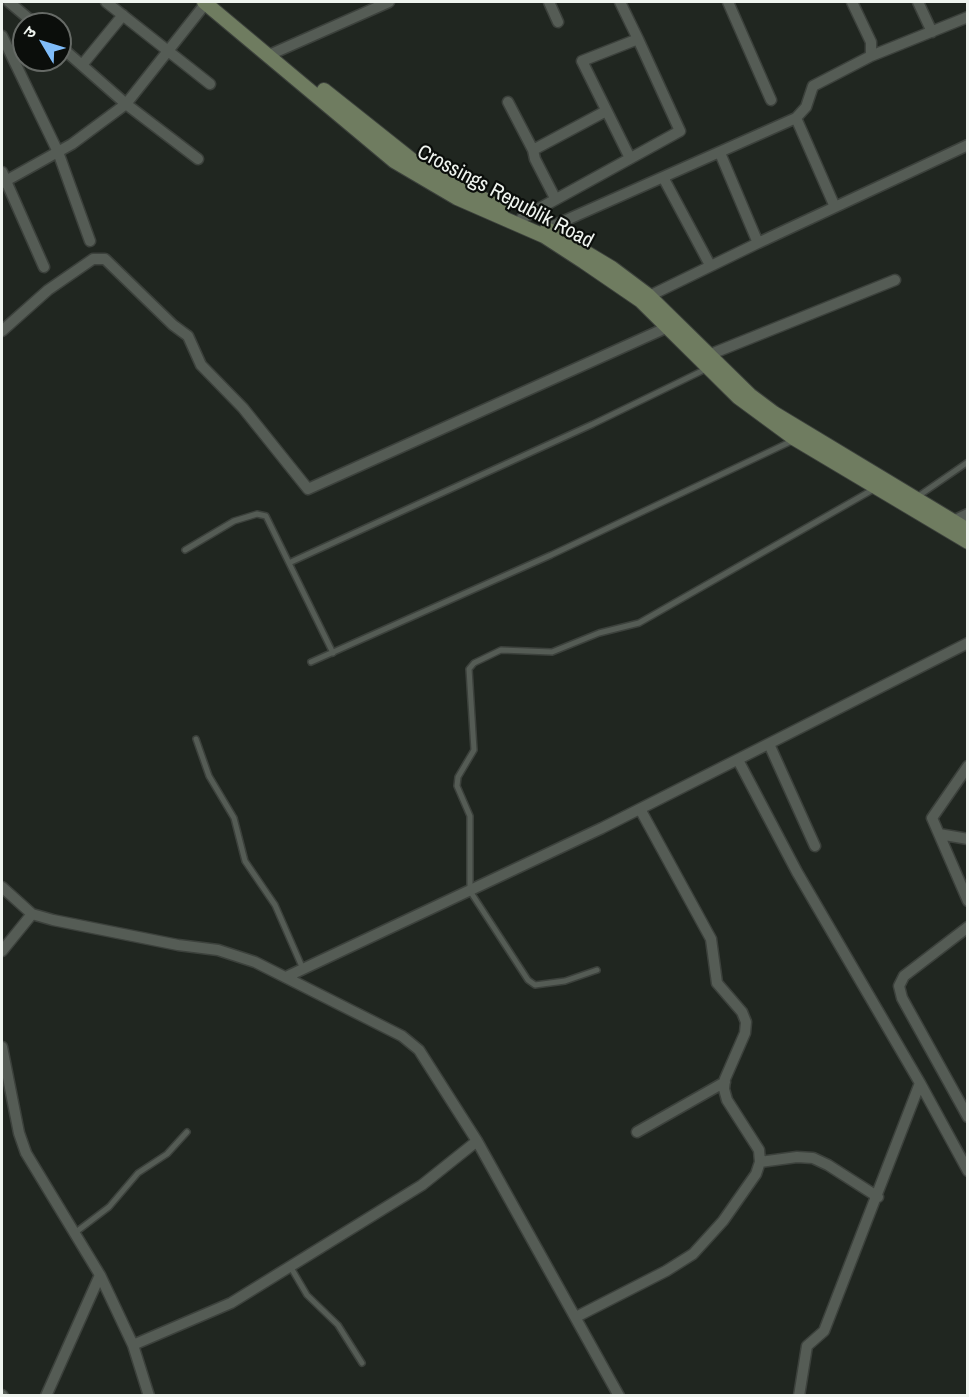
<!DOCTYPE html>
<meta charset="utf-8">
<style>
body{margin:0}
#map{position:relative;width:969px;height:1397px;overflow:hidden;background:#202620;font-family:"Archivo Narrow","Noto Sans Devanagari",sans-serif}
canvas{display:block}
.frame{position:absolute;inset:0;border:3px solid #eff4ef;pointer-events:none}
.north{position:absolute;left:12px;top:12px;width:60px;height:60px;box-sizing:border-box;background:#0b0e0b;border:2px solid #666a66;border-radius:50%;rotate:308deg;font-size:16px;font-weight:700;line-height:24px;text-align:center;color:#eff4ef}
.north::after{content:'';display:block;margin:auto;width:21px;height:27px;background:#80bdfa;clip-path:polygon(50% 0,100% 100%,50% 72%,0 100%)}
</style>
<div id="map">
<canvas width="969" height="1397"></canvas>
<div class="frame"></div>
<div class="north">उ</div>
</div>
<script>
const c = document.querySelector('canvas').getContext('2d');
c.lineJoin = 'round';
function toPath(rows) {
  const path = new Path2D();
  for (const r of rows) {
    path.moveTo(r[0], r[1]);
    for (let i = 2; i < r.length; i += 2) path.lineTo(r[i], r[i + 1]);
  }
  return path;
}
function strokePath(path, color, width, dash) {
  c.strokeStyle = color;
  c.lineWidth = width;
  c.lineCap = dash ? 'butt' : 'round';
  c.setLineDash(dash || []);
  c.stroke(path);
}
function drawText(font, color, halo, rows, align = 'center') {
  c.font = font + ' "Archivo Narrow",sans-serif';
  c.lineWidth = 4.5;
  c.setLineDash([]);
  c.textBaseline = 'middle';
  c.strokeStyle = halo;
  c.fillStyle = color;
  for (const [text, x, y, turn = 0] of rows) {
    c.save();
    c.translate(x, y);
    c.rotate((+turn || 0) * Math.PI / 180);
    c.textAlign = isNaN(turn) ? turn : align;
    if (halo) c.strokeText(text, 0, 0);
    c.fillText(text, 0, 0);
    c.restore();
  }
}
const lane = toPath([
 [917,497,968,462],
 [185,550,234,521,257,514,266,516,333,653],
 [291,562,593,424,708,368],
 [311,662,551,555,794,440],
 [196,739,209,776,234,818,245,861,275,905,303,969],
 [597,970,565,981,535,985,528,980,470,891,470,816,457,786,458,777,474,750,469,669,474,663,501,650,552,652,599,633,639,623,874,489],
 [76,1232,109,1207,138,1173,167,1154,187,1132],
 [290,1266,307,1295,338,1325,362,1363]
]);
const street = toPath([
 [9,2,35,24],
 [106,2,210,84],
 [549,2,558,22],
 [620,2,638,39],
 [728,2,771,100],
 [918,2,932,32],
 [2,36,58,152,90,241],
 [60,46,126,104,198,159],
 [269,55,389,2],
 [871,56,968,17],
 [82,65,123,15],
 [508,102,533,150],
 [796,118,835,207],
 [720,153,758,243,968,145],
 [2,172,44,267],
 [664,179,710,265],
 [2,183,72,144,126,104,206,3],
 [555,198,535,159,533,150,606,111],
 [522,218,680,131,638,39,582,61,630,158],
 [546,229,796,118,806,107,813,86,871,56,871,42,852,2],
 [643,299,758,243],
 [2,331,48,290,93,259,105,259,173,325,188,336,201,365,243,408,308,489,668,327],
 [711,354,895,280],
 [953,521,968,514],
 [769,744,815,846],
 [738,760,797,872,920,1083,968,1171],
 [968,766,932,818,968,901],
 [939,834,968,839],
 [2,887,32,914,53,920,178,945,218,950,255,962,402,1036,419,1050,477,1141,619,1396],
 [968,927,904,976,899,986,902,998,968,1117],
 [2,951,32,914],
 [286,977,602,828,968,643],
 [2,1047,19,1133,26,1153,100,1275,133,1345,149,1396],
 [637,1132,725,1082],
 [760,1162,797,1157,813,1158,828,1165,878,1197],
 [576,1317,666,1271,693,1254,723,1221,756,1174,760,1162,759,1150,727,1100,724,1089,725,1079,745,1033,746,1022,742,1012,717,983,711,939,640,809],
 [133,1345,231,1303,422,1185,477,1141],
 [2,1395,3,1396],
 [46,1396,100,1275],
 [799,1396,807,1346,824,1331,920,1083]
]);
const secondary = toPath([
 [204,2,394,161,457,198,544,236,584,262,641,301,738,397,795,439,968,542],
 [324,90,412,160,502,209],
 [547,229,612,268,648,295,750,395,774,413,968,530]
]);
strokePath(lane, '#3c413c', 8);
strokePath(street, '#3c413c', 13);
strokePath(secondary, '#3c413c', 16);
strokePath(lane, '#555c55', 5);
strokePath(street, '#555c55', 10);
strokePath(secondary, '#6f7c60', 14);
drawText('21px', '#eff4ef', '#0b0e0b', [
 ["Crossings Republik Road",505,197,28]
]);
</script>
